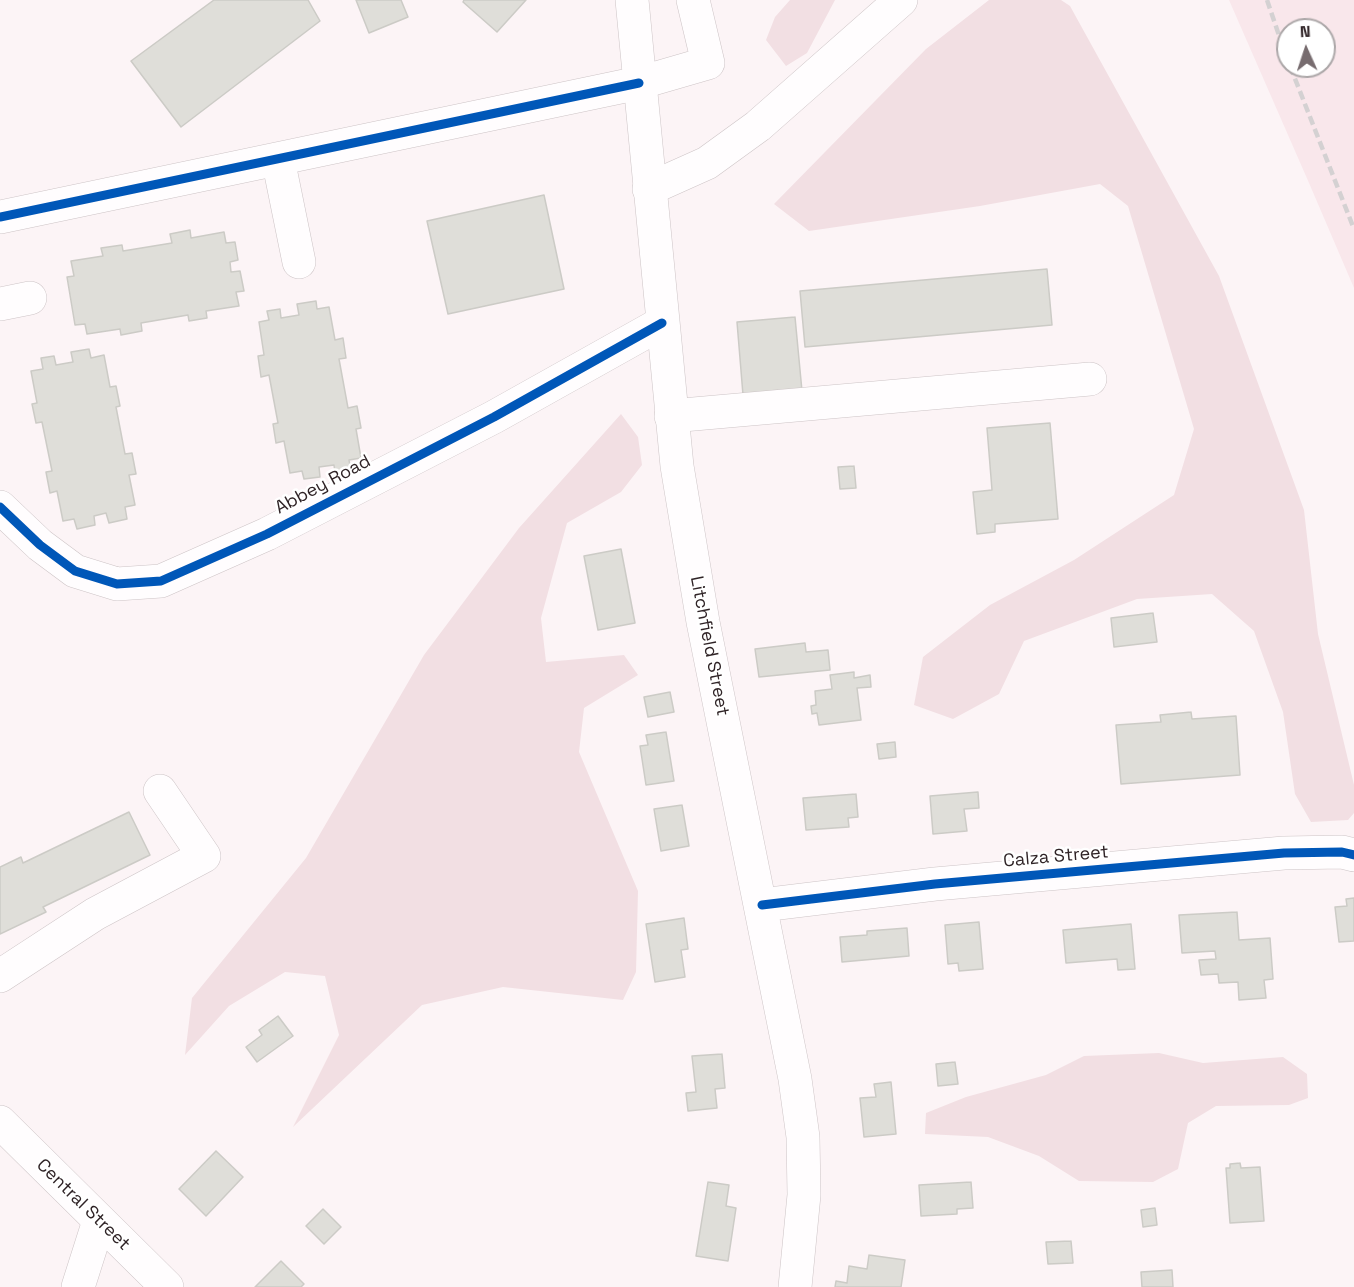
<!DOCTYPE html>
<style>
body{margin:0}
#map{position:relative;width:1354px;height:1287px;overflow:hidden;background:#fcf4f6;font-family:"Space Grotesk",sans-serif}
canvas{display:block}
.north{position:absolute;left:1276px;top:18px;width:60px;height:60px;box-sizing:border-box;background:#fff;border:2px solid #aca7a8;border-radius:50%;rotate:357deg;font-size:16px;font-weight:700;line-height:24px;text-align:center;color:#2f2326}
.north::after{content:'';display:block;margin:auto;width:21px;height:27px;background:#776c6f;clip-path:polygon(50% 0,100% 100%,50% 72%,0 100%)}
</style>
<div id="map">
<canvas width="1354" height="1287"></canvas>
<div class="north">N</div>
</div>
<script>
const c = document.querySelector('canvas').getContext('2d');
c.lineJoin = 'round';
function paint(path, color) {
  c.fillStyle = color;
  c.fill(path, 'evenodd');
}
function toPath(rows) {
  const path = new Path2D();
  for (const r of rows) {
    path.moveTo(r[0], r[1]);
    for (let i = 2; i < r.length; i += 2) path.lineTo(r[i], r[i + 1]);
  }
  return path;
}
function strokePath(path, color, width, dash) {
  c.strokeStyle = color;
  c.lineWidth = width;
  c.lineCap = dash ? 'butt' : 'round';
  c.setLineDash(dash || []);
  c.stroke(path);
}
function drawText(font, color, halo, rows, align = 'center') {
  c.font = font + ' "Space Grotesk",sans-serif';
  c.lineWidth = 5;
  c.setLineDash([]);
  c.textBaseline = 'middle';
  c.strokeStyle = halo;
  c.fillStyle = color;
  for (const [text, x, y, turn = 0] of rows) {
    c.save();
    c.translate(x, y);
    c.rotate((+turn || 0) * Math.PI / 180);
    c.textAlign = isNaN(turn) ? turn : align;
    if (halo) c.strokeText(text, 0, 0);
    c.fillText(text, 0, 0);
    c.restore();
  }
}
paint(toPath([
 [1229,0,1354,0,1354,288,1309,183],
 [1288,30,1324,30,1324,66,1288,66]
]), '#f9e7eb');
paint(toPath([
 [790,0,835,0,807,53,786,66,766,40,775,17],
 [989,0,1061,0,1070,6,1219,276,1304,510,1318,634,1354,785,1354,813,1348,820,1311,822,1295,794,1283,712,1254,631,1212,594,1137,599,1024,641,999,694,953,719,914,705,923,657,990,605,1074,560,1174,495,1194,429,1128,206,1100,184,980,206,809,231,774,204,926,49],
 [621,414,638,437,642,465,621,492,567,523,541,618,546,662,624,655,638,675,584,708,579,752,638,891,636,972,623,1000,503,987,422,1005,293,1127,339,1035,325,976,285,972,229,1006,185,1055,192,998,306,858,424,655,519,528],
 [1159,1053,1203,1063,1283,1057,1307,1074,1308,1098,1289,1105,1216,1106,1188,1123,1178,1169,1153,1182,1079,1181,1039,1156,988,1137,925,1134,926,1113,966,1097,1046,1075,1084,1056]
]), '#f2dfe3');
const building = toPath([
 [214,0,308,0,320,21,181,127,131,61,214,0],
 [356,0,401,0,408,17,369,33,356,0],
 [464,0,526,0,497,32,463,2,464,0],
 [544,195,564,289,448,314,427,221,544,195],
 [190,230,191,238,224,232,226,243,235,242,238,260,230,262,231,272,240,271,244,291,236,292,239,306,206,311,207,318,189,321,188,315,141,323,142,331,121,335,120,329,87,334,85,324,75,325,67,277,74,276,71,261,103,256,101,248,122,245,123,251,172,243,170,234,190,230],
 [1047,269,1052,325,805,347,800,291,1047,269],
 [316,301,317,309,329,307,335,340,343,338,346,358,339,359,348,408,357,406,361,428,356,429,361,458,349,460,351,471,335,473,334,465,319,467,320,477,304,479,302,471,290,473,284,441,276,443,273,424,278,423,269,375,261,377,258,356,264,355,259,322,269,320,267,311,280,309,281,318,299,315,297,304,316,301],
 [795,317,802,391,743,395,737,322,795,317],
 [89,349,91,358,104,355,110,387,116,386,120,406,116,407,125,454,132,453,136,474,129,475,135,505,125,507,127,519,109,523,106,513,94,516,95,525,77,529,74,519,63,521,57,491,50,493,46,472,52,471,42,422,36,423,32,404,37,403,31,371,43,369,41,358,54,356,56,365,73,362,71,352,89,349],
 [1050,423,1058,519,995,524,995,532,977,534,973,492,992,490,987,428,1050,423],
 [854,466,856,488,840,489,838,467,854,466],
 [621,549,635,623,598,630,584,556,621,549],
 [1153,613,1157,642,1114,647,1111,618,1153,613],
 [805,643,806,652,828,650,830,670,759,677,755,649,805,643],
 [854,672,854,678,870,675,871,687,857,688,861,720,819,725,817,713,812,714,811,706,816,705,815,691,832,689,830,675,854,672],
 [670,692,674,712,648,717,644,697,670,692],
 [1191,712,1192,719,1236,716,1240,775,1121,784,1116,725,1161,722,1160,715,1191,712],
 [666,732,674,781,646,785,640,746,648,745,646,735,666,732],
 [895,742,896,757,879,759,877,744,895,742],
 [978,792,979,808,964,809,967,831,933,834,930,796,978,792],
 [856,794,858,817,848,818,849,827,806,830,803,798,856,794],
 [682,805,689,846,661,851,654,809,682,805],
 [129,812,150,855,43,907,46,912,0,934,0,867,21,857,23,863,129,812],
 [1354,898,1354,941,1339,942,1335,907,1347,906,1346,899,1354,898],
 [1237,912,1239,940,1270,938,1273,979,1264,980,1266,998,1239,1000,1238,982,1219,983,1218,974,1201,975,1199,960,1216,959,1215,951,1182,953,1179,915,1237,912],
 [684,918,688,949,681,950,685,977,655,982,646,924,684,918],
 [979,922,983,969,959,971,958,963,948,964,945,925,979,922],
 [1131,924,1135,969,1118,970,1117,959,1066,963,1063,930,1131,924],
 [907,928,909,956,842,962,840,937,867,935,867,931,907,928],
 [278,1016,293,1036,257,1062,246,1047,262,1035,259,1030,278,1016],
 [722,1054,725,1088,715,1089,717,1108,688,1111,686,1093,696,1092,692,1056,722,1054],
 [955,1062,958,1084,938,1086,936,1064,955,1062],
 [891,1082,896,1134,864,1137,860,1098,876,1097,874,1084,891,1082],
 [216,1151,243,1177,206,1216,179,1189,216,1151],
 [1240,1163,1241,1168,1260,1167,1264,1221,1230,1223,1226,1168,1230,1168,1230,1164,1240,1163],
 [708,1182,729,1185,726,1206,736,1208,728,1261,696,1256,708,1182],
 [971,1182,973,1208,957,1209,957,1214,921,1216,919,1185,971,1182],
 [1155,1208,1157,1225,1143,1227,1141,1210,1155,1208],
 [323,1209,341,1227,324,1244,306,1226,323,1209],
 [1071,1241,1073,1263,1048,1264,1046,1242,1071,1241],
 [869,1255,905,1260,901,1287,835,1287,836,1281,847,1283,849,1266,867,1269,869,1255],
 [281,1261,304,1284,301,1287,255,1287,281,1261],
 [1172,1270,1173,1287,1142,1287,1141,1272,1172,1270]
]);
paint(building, '#dfded9');
strokePath(building, '#cccbc6', 1.5);
const minor = toPath([
 [278,159,299,262],
 [649,189,707,163,758,126,901,0],
 [0,217,639,83,708,63,693,0],
 [0,304,30,298],
 [671,416,1090,379],
 [0,507,40,545,75,571,117,584,161,581,267,534,494,417,662,323],
 [762,905,935,884,1284,853,1342,852,1354,855],
 [0,976,95,914,204,856,160,791],
 [78,1287,99,1221]
]);
const major = toPath([
 [632,0,677,466,703,622,795,1079,803,1137,804,1195,795,1287],
 [0,1122,167,1287]
]);
strokePath(minor, '#cdc4c6', 34);
strokePath(major, '#cdc4c6', 34);
strokePath(minor, '#fffdfe', 33);
strokePath(major, '#fffdfe', 33);
strokePath(toPath([
 [1267,0,1288,62],
 [1290,66,1354,229]
]), '#d4d1d2', 4.5, [9, 4.5]);
strokePath(toPath([
 [0,217,639,83],
 [0,507,40,545,75,571,117,584,161,581,267,534,494,417,662,323],
 [762,905,935,884,1284,853,1342,852,1354,855]
]), '#0057b8', 9);
drawText('18px', '#2f2326', '#fff', [
 ["Abbey Road",323,485,-28],
 ["Litchfield Street",709,646,79],
 ["Calza Street",1056,857,-5],
 ["Central Street",83,1205,44]
]);
</script>
